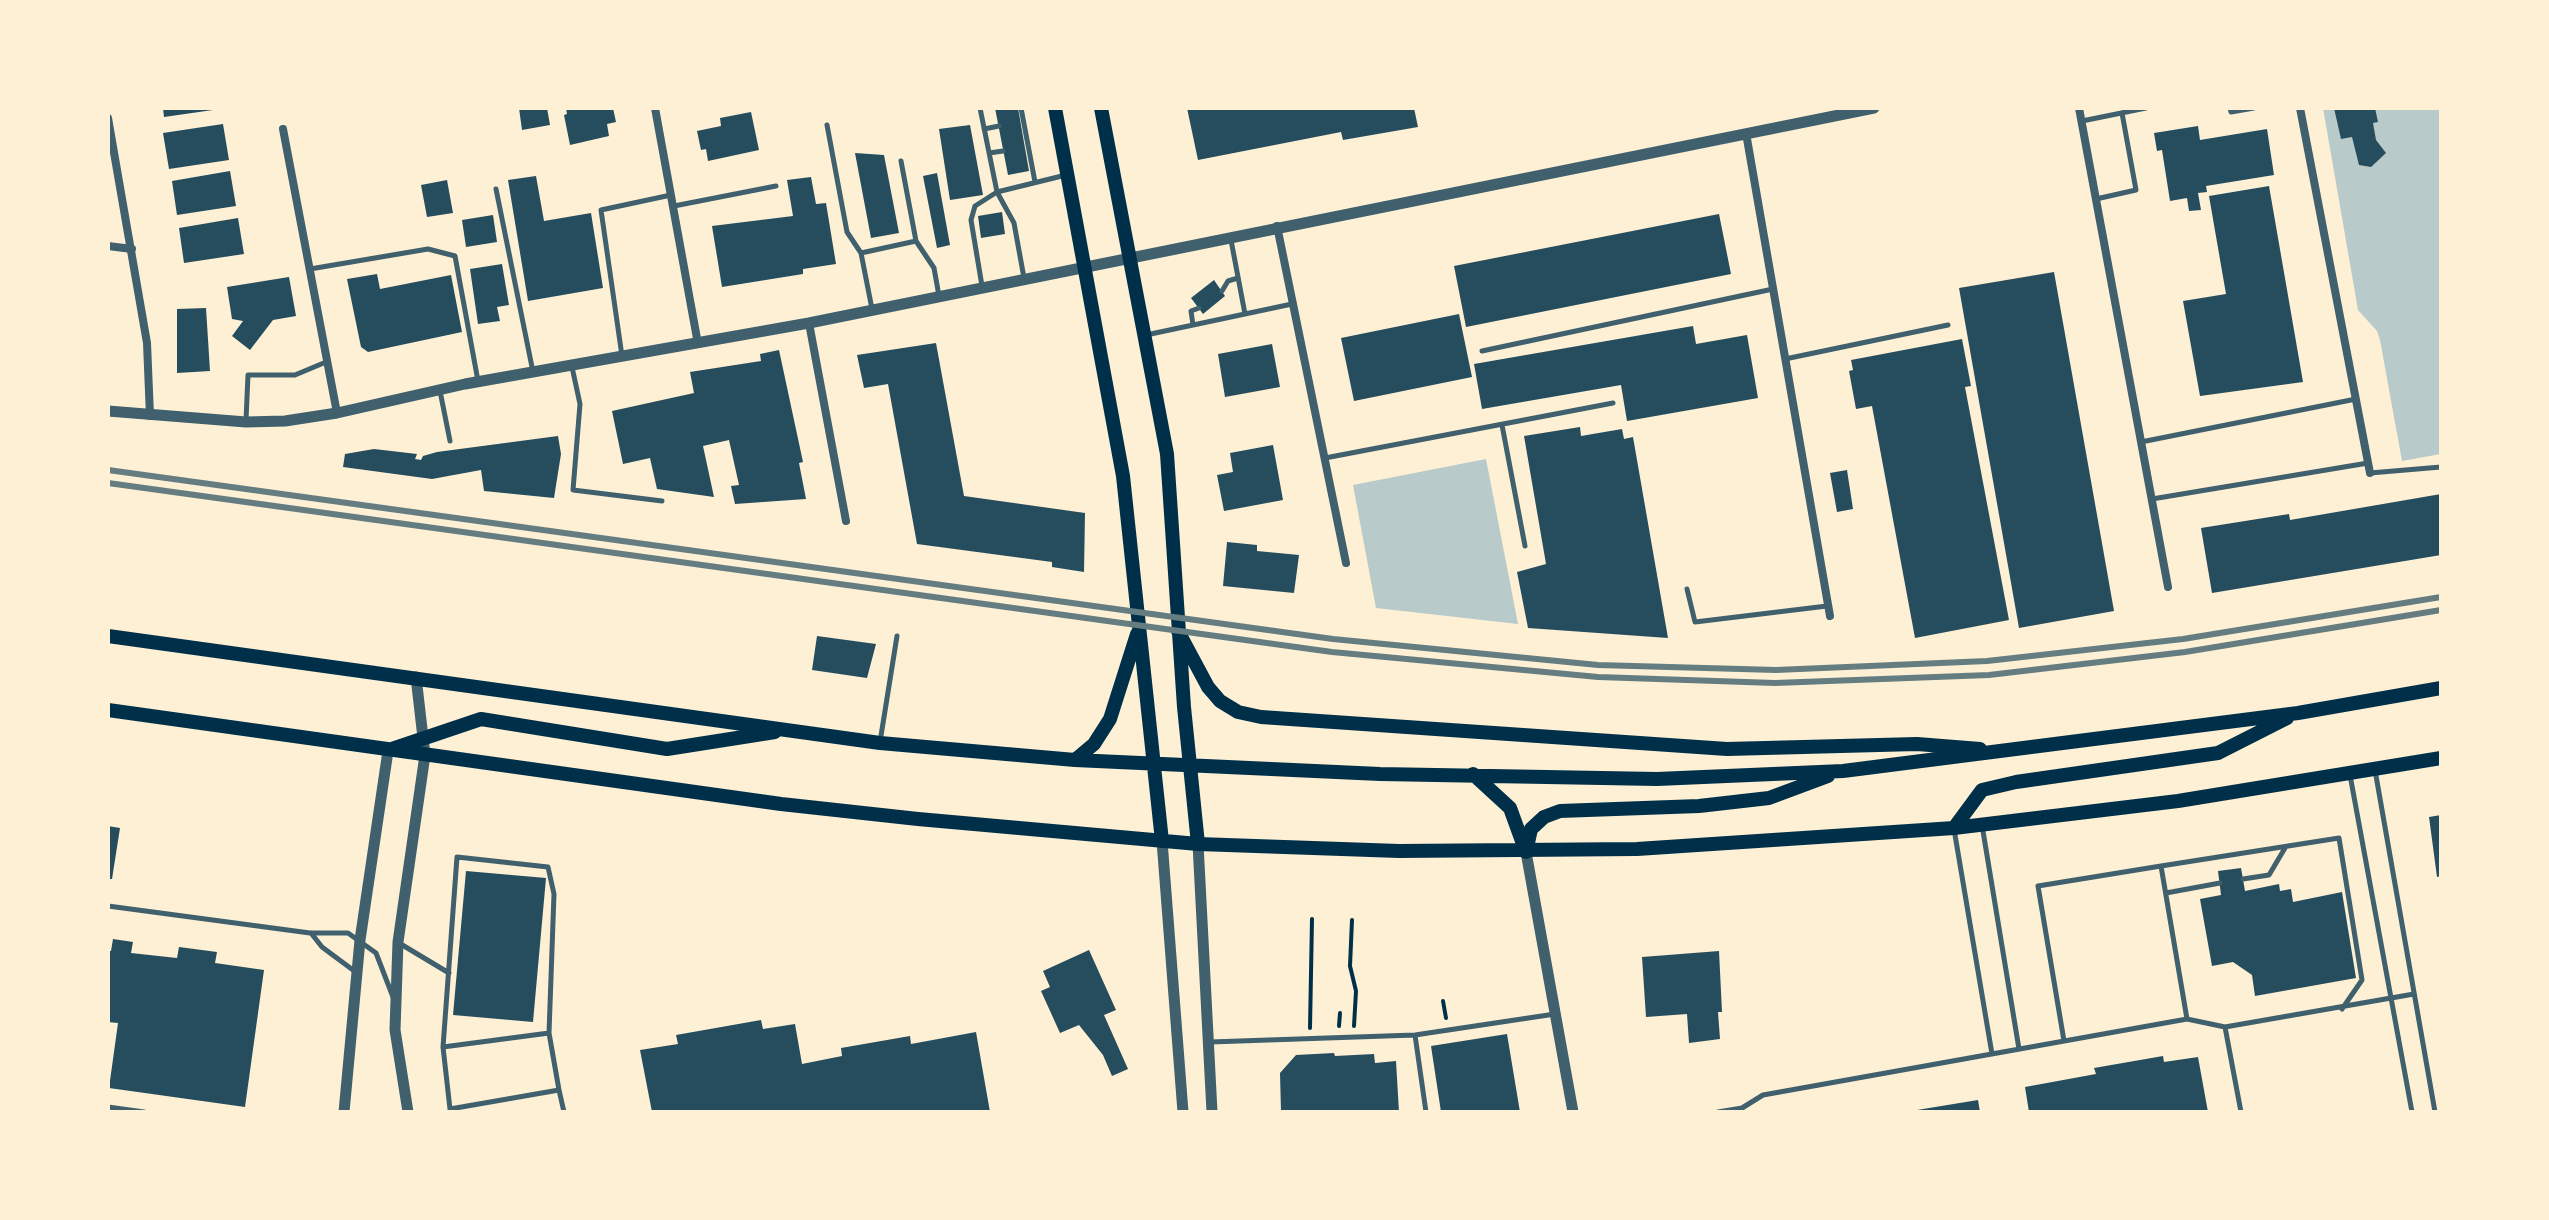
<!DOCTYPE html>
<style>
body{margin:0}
#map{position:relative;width:2549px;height:1220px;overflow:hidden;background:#fdf0d5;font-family:"Asap Condensed",sans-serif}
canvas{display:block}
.frame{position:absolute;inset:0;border:110px solid #fdf0d5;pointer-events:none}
</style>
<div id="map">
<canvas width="2549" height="1220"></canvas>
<div class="frame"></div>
</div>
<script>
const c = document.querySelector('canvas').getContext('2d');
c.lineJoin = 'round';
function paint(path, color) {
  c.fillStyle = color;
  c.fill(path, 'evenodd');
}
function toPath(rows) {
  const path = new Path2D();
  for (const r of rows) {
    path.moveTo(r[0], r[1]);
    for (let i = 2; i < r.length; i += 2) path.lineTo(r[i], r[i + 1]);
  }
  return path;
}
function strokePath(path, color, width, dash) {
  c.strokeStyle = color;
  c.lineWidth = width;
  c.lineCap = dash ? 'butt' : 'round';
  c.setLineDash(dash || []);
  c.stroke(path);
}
paint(toPath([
 [2323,108,2441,108,2441,454,2402,461,2380,340,2377,331,2358,310],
 [1486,459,1518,624,1376,608,1353,485]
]), '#b9caca');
paint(toPath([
 [163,108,213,108,213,110,164,117],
 [519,108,547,108,550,125,522,130],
 [566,108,613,108,616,122,607,124,609,136,570,145,564,115,567,114],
 [995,108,1018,108,1029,171,1008,175],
 [1187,108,1414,108,1418,127,1343,140,1341,132,1198,160],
 [2334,108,2375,108,2378,122,2373,123,2376,140,2386,153,2371,167,2359,165,2352,137,2341,139],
 [751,112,759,150,708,161,706,149,701,150,697,131,721,126,720,118],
 [223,124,229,160,169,169,163,133],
 [970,125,983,195,950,200,939,129],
 [2198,126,2200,140,2267,129,2274,175,2206,186,2207,192,2198,193,2201,210,2189,211,2187,198,2170,201,2162,150,2157,151,2154,133],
 [855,153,884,155,899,233,871,238],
 [230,171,236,206,177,215,172,181],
 [937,173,950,245,937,248,923,176],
 [536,176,544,221,591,213,603,288,528,301,508,180],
 [811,177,816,204,826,203,836,264,803,269,803,274,722,287,712,226,793,216,787,180],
 [447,180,453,213,427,217,421,185],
 [2269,186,2303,382,2200,396,2183,301,2226,294,2209,196],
 [1002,212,1005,234,981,238,978,216],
 [1719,214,1731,274,1466,327,1454,266],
 [493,215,497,242,466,247,462,220],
 [238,218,244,254,184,263,179,228],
 [502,264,509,305,497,307,500,321,478,324,470,269],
 [2054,272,2114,611,2019,628,1959,288],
 [377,274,380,289,451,275,462,332,368,352,361,347,347,279],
 [289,277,296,316,273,320,250,350,232,336,243,321,232,319,227,287],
 [1214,280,1225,296,1203,314,1191,298],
 [206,308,210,371,177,373,177,309],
 [1459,314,1472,377,1354,401,1341,338],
 [1693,326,1696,344,1747,335,1758,398,1627,421,1621,385,1482,409,1474,364],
 [1962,339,1971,386,1965,387,2009,620,1915,638,1872,406,1856,409,1849,371,1853,370,1851,360],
 [936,343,964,496,1085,513,1084,572,1052,567,1052,562,917,544,888,384,864,388,857,355],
 [1272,344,1280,387,1225,397,1218,354],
 [779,350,803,462,799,463,806,499,735,504,731,486,739,485,729,440,703,446,714,497,657,489,650,458,623,464,612,411,694,393,690,372,761,361,760,354],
 [1580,427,1581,436,1622,429,1624,439,1633,437,1668,638,1528,628,1517,572,1546,564,1524,436],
 [558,436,561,454,554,498,484,491,481,470,432,479,343,467,345,454,374,449,417,454,415,459,421,460,423,456,437,452],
 [1273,445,1283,500,1224,511,1217,475,1233,472,1230,453],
 [1847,470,1853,509,1837,512,1830,473],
 [2441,494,2441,555,2212,593,2201,528,2289,514,2290,520],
 [1227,542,1257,545,1257,551,1299,555,1294,593,1223,586],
 [817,636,876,644,867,678,812,670],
 [2441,815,2441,876,2437,877,2429,817],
 [108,826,120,828,112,879,108,879],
 [2241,868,2245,891,2279,884,2280,891,2291,889,2293,902,2342,892,2356,978,2255,996,2252,975,2233,962,2212,966,2200,899,2221,895,2218,871],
 [466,871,546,878,533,1022,453,1015],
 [113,939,133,942,131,953,177,958,179,947,217,952,215,963,264,970,245,1107,109,1088,118,1023,108,1022,108,951,111,951],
 [1089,950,1116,1010,1104,1015,1128,1069,1112,1076,1103,1055,1079,1025,1060,1033,1041,991,1050,987,1043,971],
 [1719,951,1722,1012,1718,1012,1720,1039,1689,1043,1687,1014,1646,1017,1642,957],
 [761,1020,763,1029,795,1024,802,1064,842,1056,841,1048,910,1036,911,1044,976,1032,990,1112,652,1112,640,1050,678,1044,676,1035],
 [1507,1034,1520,1112,1441,1112,1431,1046],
 [1334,1053,1335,1056,1374,1054,1375,1063,1396,1061,1399,1112,1281,1112,1280,1073,1296,1055],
 [2163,1056,2164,1062,2198,1057,2208,1112,2029,1112,2025,1087,2096,1074,2094,1068],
 [1978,1100,1980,1112,1917,1112,1917,1110]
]), '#264d5e');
strokePath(toPath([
 [1352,920,1350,966,1356,991,1354,1026],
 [1443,1001,1446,1018],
 [1339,1026,1340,1013],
 [1310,1028,1312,919]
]), '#003049', 4);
strokePath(toPath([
 [980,108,997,192,1014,223,1024,278],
 [1021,108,1035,182],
 [2230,108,2231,112,2254,108],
 [2082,121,2146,108],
 [827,125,847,232,861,253,872,309],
 [984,129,999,126],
 [989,153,1003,151],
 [901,161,916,241,934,268,939,296],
 [496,189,533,372],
 [2096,199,2136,190,2122,113],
 [674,206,776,186],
 [1231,240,1245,314],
 [861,253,916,241],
 [310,269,428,249,455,256,478,381],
 [982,286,971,220,975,206,997,192,1066,175],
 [1222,291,1228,281,1238,278],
 [1193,325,1191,311,1199,308],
 [1146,335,1292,304],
 [1482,351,1773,289],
 [622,356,601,210,671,195],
 [1785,359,1948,325],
 [572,367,580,404,573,490,662,501],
 [440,391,450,441],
 [246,420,248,375,295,375,326,362],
 [1502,425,1525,546],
 [2141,442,2356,399],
 [1325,458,1613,403],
 [2370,473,2441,467],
 [2152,499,2368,463],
 [1687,589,1695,622,1827,606],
 [880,742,897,636],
 [2375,770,2435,1112],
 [2350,775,2412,1112],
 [1982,825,2019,1049],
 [1954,829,1992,1054],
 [2161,866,2339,838,2362,980,2342,1009],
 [2243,879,2269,875,2285,848],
 [2166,893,2220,883],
 [108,906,310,933,348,933,376,953,393,997],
 [311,933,322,947,357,973],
 [399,943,449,973],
 [1415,1035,1426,1112],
 [2064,1041,2038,886,2161,866,2187,1019],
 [1210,1042,1415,1035,1555,1014],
 [443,1047,549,1033],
 [559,1090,564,1112],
 [108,1107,144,1112],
 [450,1109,559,1090,549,1033,554,894,548,867,457,857,443,1047,450,1109,451,1112],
 [1718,1112,1742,1108],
 [1742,1112,1742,1108,1763,1095,2187,1019,2225,1027],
 [2241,1112,2225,1027,2414,994]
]), '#3f606c', 5);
strokePath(toPath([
 [655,108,698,344],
 [2079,108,2168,587],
 [2300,108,2370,473],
 [108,118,147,343,150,416],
 [283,129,337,413],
 [1746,133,1830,616],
 [1277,226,1346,563],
 [108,246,132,249],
 [809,323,846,521]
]), '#3f606c', 8);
strokePath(toPath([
 [108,411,246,422,285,421,337,413,465,384,809,323,1874,108],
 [1162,841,1183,1112],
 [1198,844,1212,1112],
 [1526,852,1573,1112],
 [344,1112,360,940,388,751],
 [408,1112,395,1030,398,942,425,755,416,677]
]), '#3f606c', 11);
strokePath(toPath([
 [1055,108,1123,476,1162,841],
 [1101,108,1167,454,1184,707,1198,844],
 [1178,631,1208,687,1220,701,1238,712,1261,717,1727,749,1917,744,1980,749],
 [108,636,880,743,1075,760,1380,774,1657,779,1843,771,2298,713,2441,688],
 [108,710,781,804,918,819,1198,844,1399,851,1637,849,1954,828,2178,801,2441,758],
 [392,749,481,719,667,749,775,732],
 [1075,760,1094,744,1110,719,1137,634],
 [1473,774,1510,808,1526,852],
 [1954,828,1982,790,2016,782,2218,753,2287,718],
 [1526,852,1531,829,1544,817,1560,811,1699,806,1769,798,1828,776]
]), '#003049', 14);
strokePath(toPath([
 [108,470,1333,639,1598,665,1776,670,1987,661,2183,639,2441,597],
 [108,483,1332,652,1598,677,1775,683,1989,675,2185,652,2441,610]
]), '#657d81', 6);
</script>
